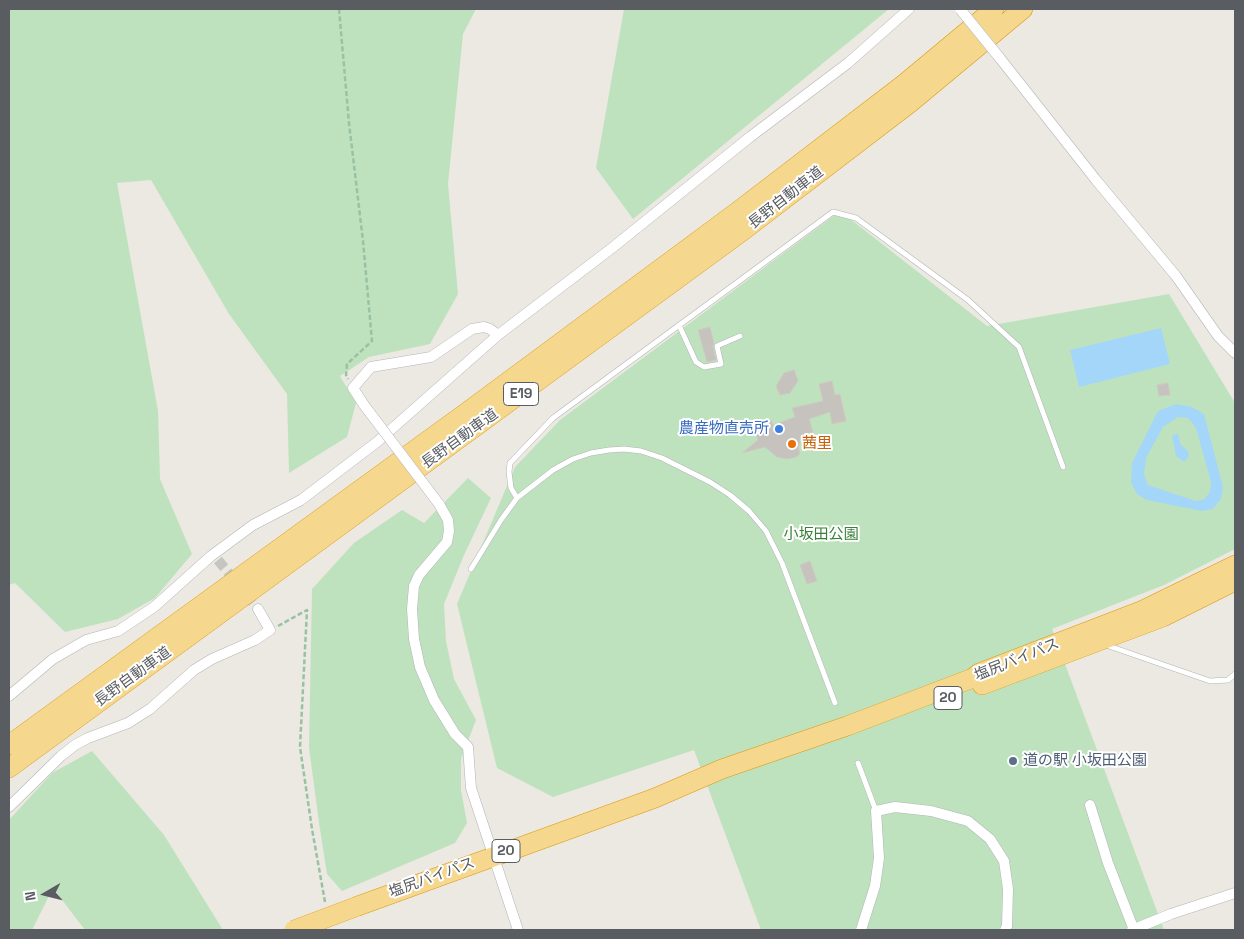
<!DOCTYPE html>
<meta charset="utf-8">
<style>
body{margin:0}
#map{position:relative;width:1244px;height:939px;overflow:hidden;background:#ebe9e1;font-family:"Space Grotesk",sans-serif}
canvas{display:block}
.frame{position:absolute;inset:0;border:10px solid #595d61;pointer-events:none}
.north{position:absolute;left:20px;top:869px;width:50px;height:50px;-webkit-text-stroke:4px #fff;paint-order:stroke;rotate:262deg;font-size:14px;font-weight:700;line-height:20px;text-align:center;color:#595d61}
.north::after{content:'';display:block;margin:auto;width:18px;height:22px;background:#595d61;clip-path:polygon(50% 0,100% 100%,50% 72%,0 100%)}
</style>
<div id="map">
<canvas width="1244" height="939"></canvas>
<div class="frame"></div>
<div class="north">N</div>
</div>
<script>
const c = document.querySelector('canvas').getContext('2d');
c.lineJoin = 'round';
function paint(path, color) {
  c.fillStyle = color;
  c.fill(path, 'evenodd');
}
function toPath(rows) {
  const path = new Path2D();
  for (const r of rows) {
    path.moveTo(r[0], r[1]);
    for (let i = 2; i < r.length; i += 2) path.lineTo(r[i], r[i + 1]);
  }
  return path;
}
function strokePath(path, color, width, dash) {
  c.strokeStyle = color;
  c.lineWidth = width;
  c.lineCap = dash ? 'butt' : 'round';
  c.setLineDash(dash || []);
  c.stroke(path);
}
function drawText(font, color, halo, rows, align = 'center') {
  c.font = font + ' "Space Grotesk","Noto Sans JP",sans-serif';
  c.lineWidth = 4;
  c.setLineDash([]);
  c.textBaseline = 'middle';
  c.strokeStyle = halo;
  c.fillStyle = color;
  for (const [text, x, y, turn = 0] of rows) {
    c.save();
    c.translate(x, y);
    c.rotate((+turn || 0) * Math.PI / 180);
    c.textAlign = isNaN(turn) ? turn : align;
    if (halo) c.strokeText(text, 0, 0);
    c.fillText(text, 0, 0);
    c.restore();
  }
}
paint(toPath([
 [9,9,476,9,463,34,448,184,458,294,430,344,369,357,340,376,356,403,347,437,289,473,287,394,229,314,151,180,117,183,158,411,160,479,192,554,155,598,118,619,65,632,15,583,9,585],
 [624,9,889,9,633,219,596,168],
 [840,211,987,326,1169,294,1235,403,1235,549,1164,585,1052,629,1164,930,761,930,694,750,553,797,497,768,457,604,515,467,560,420],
 [468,478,491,498,464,555,444,604,446,641,454,679,476,720,461,759,461,790,467,823,455,843,342,891,327,874,319,823,309,747,312,589,354,543,402,510,424,523],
 [92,751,164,835,223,930,85,930,53,888,32,930,9,930,9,820,52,773]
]), '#bfe2be');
paint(toPath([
 [1161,328,1170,364,1079,387,1070,350],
 [1176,404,1192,407,1204,414,1223,487,1221,499,1213,509,1202,511,1147,500,1137,494,1131,483,1132,463,1158,411],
 [1178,417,1188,418,1196,428,1211,482,1210,492,1203,500,1196,501,1148,485,1144,474,1146,458,1163,427],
 [1178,434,1181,445,1188,451,1189,456,1184,462,1176,456,1172,435]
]), '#a4d6f9');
const building = toPath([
 [710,327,714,343,713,347,716,360,707,362,698,330,710,327],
 [794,370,798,381,790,393,780,395,776,386,784,373,794,370],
 [832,381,835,395,840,394,846,421,832,424,830,412,809,419,813,432,804,434,798,447,800,454,796,457,787,459,777,457,765,447,742,453,758,440,753,427,771,420,773,425,795,417,792,408,823,401,819,384,832,381],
 [1168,383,1170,395,1159,396,1157,385,1168,383],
 [810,561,817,581,807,584,800,565,810,561]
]);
paint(building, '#c6c3be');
strokePath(building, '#d0cac0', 1);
strokePath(toPath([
 [218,560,258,609]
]), '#c6c6c1', 10, [10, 5]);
const lane = toPath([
 [679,325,696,362,704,367,721,364,717,346,740,336],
 [517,498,511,488,509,472,510,463,553,418,833,212,856,218,968,300,1019,347,1063,467],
 [471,569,501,520,517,498,553,470,573,459,591,453,609,450,624,449,641,451,662,458,710,482,730,495,749,511,766,531,782,563,835,703],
 [1106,645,1210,681,1228,680,1235,674],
 [858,763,876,811]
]);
const street = toPath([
 [999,57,1096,180,1176,276,1218,336,1235,353],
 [364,405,353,388,371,367,431,357,472,329,484,327,490,329,498,335],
 [439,504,448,520,449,531,447,542,419,575,414,586,412,609,414,639,420,667,434,700,455,734,468,747,471,788,518,930],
 [9,696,53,659,86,640,118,631,154,607,211,556,253,525,301,500,377,442,498,335,612,248,750,137,848,63,909,9],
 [1090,805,1108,863,1134,930],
 [9,807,61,756,75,745,88,738,128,723,150,709,194,670,212,659,255,640,270,630,258,609],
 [861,930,875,886,879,858,876,811,895,807,931,811,968,821,990,839,1004,861,1008,889,1007,926,1005,930],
 [1132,930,1171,914,1235,893]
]);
const highway = toPath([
 [982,685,1163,617,1235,581],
 [9,745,467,412,737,212,904,84,994,9],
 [9,768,744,230,910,103,1023,9],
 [358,906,655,798,722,769,847,726,973,678,979,673,1143,610,1235,565]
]);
strokePath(lane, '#b2b4b8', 6);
strokePath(street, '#b2b4b8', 11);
strokePath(highway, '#dd970f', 20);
strokePath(toPath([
 [339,9,349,123,363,241,372,341,347,364,346,375,348,379],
 [278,626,307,610,300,747,312,829,325,902]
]), '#99c2a3', 2.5, [5, 2.5]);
strokePath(lane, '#fff', 5);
strokePath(street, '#fff', 10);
strokePath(highway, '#f5d88e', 19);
const streetBridge = toPath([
 [960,9,999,57],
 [364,405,439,504]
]);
const highwayBridge = toPath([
 [294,930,358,906]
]);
strokePath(streetBridge, '#b2b4b8', 11, []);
strokePath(highwayBridge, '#dd970f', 20, []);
strokePath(streetBridge, '#fff', 10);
strokePath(highwayBridge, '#f5d88e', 19);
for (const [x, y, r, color] of [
 [779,429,5,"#3f7fe0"],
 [792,444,5,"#e8710a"],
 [1013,761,5,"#5c6f8a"]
]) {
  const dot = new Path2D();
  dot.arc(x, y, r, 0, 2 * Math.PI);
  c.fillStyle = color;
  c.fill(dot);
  strokePath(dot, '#fff', 2);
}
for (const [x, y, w] of [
 [521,394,35],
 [948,698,28],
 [506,851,28]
]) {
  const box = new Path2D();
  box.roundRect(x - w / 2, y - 11.5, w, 23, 4);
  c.fillStyle = '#fff';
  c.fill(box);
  strokePath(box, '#595d61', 1);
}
drawText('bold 14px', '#595d61', null, [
 ["E19",521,394],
 ["20",948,698],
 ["20",506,851]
]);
drawText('15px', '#595d61', '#fff', [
 ["長野自動車道",786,198,-38],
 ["長野自動車道",460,439,-36],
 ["塩尻バイパス",1017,660,-22],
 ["長野自動車道",133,677,-36],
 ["塩尻バイパス",432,878,-20]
]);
drawText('15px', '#366cbe', '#fff', [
 ["農産物直売所",769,429]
], 'right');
drawText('15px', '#c56008', '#fff', [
 ["茜里",802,444]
], 'left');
drawText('15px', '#3a803b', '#fff', [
 ["小坂田公園",821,535]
]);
drawText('15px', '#4e5e75', '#fff', [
 ["道の駅 小坂田公園",1023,761]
], 'left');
</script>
